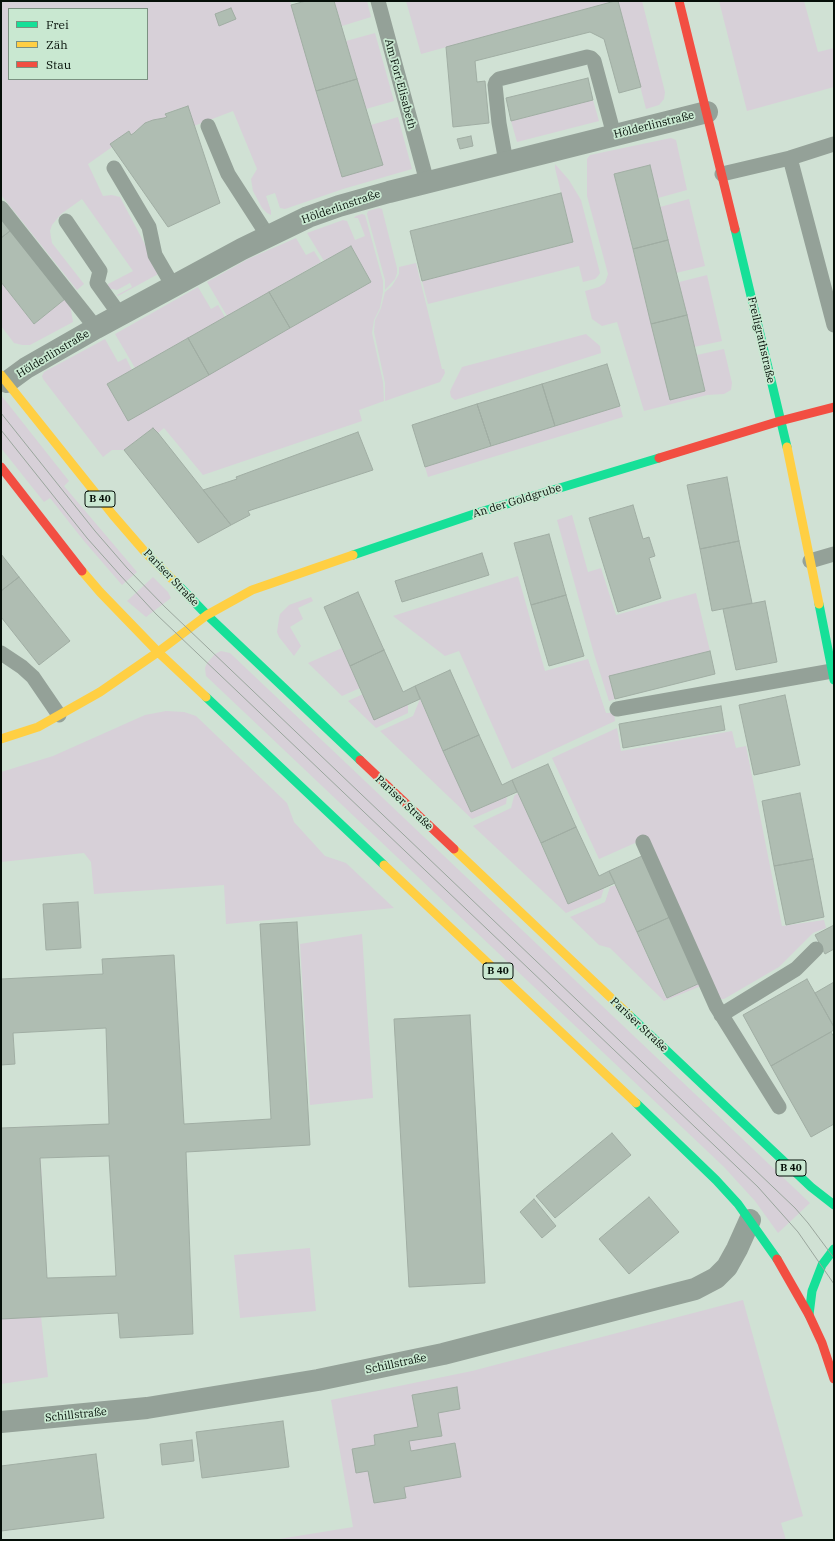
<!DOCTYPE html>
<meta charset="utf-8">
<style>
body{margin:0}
#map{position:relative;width:835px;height:1541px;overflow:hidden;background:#d0e1d4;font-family:"IBM Plex Serif",serif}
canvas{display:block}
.frame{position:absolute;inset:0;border:2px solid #050f08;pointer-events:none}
.legend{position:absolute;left:8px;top:8px;width:140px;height:72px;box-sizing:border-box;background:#c9e8d1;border:1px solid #7b9181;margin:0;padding:5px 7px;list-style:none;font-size:12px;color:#050f08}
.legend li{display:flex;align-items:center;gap:8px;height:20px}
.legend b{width:20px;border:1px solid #7b9181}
</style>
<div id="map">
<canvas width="835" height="1541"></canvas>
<div class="frame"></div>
<ul class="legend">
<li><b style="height:5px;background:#16e098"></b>Frei</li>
<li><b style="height:5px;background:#ffcf43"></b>Zäh</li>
<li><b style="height:5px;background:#f24e42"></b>Stau</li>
</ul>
</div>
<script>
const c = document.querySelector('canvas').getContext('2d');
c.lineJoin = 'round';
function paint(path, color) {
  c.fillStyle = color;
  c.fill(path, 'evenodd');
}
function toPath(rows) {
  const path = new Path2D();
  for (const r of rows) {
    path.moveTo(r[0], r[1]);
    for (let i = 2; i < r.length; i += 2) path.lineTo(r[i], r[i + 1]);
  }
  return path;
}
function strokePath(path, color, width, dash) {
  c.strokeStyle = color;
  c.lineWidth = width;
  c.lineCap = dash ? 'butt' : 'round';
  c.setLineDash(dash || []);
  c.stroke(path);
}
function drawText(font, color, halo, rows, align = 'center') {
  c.font = font + ' "IBM Plex Serif",serif';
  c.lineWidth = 3.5;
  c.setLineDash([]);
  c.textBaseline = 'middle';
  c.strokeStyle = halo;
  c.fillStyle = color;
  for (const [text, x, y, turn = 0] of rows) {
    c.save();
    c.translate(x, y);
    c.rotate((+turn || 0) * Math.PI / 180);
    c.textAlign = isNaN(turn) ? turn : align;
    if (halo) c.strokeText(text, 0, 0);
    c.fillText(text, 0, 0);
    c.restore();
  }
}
paint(toPath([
 [1,1,290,1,342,176,382,165,371,125,398,117,412,169,343,189,285,209,280,208,275,193,266,196,271,211,271,215,267,213,262,208,253,191,251,179,257,169,233,111,194,126,187,106,166,113,167,117,145,123,131,135,129,131,110,144,112,147,88,164,103,196,112,195,120,197,160,273,118,296,117,295,132,287,130,283,117,290,108,288,108,284,133,271,82,199,61,214,52,225,50,231,52,243,84,284,77,290,1,195],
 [9,9,147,9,147,79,9,79],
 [334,1,367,1,371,17,342,26],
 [406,1,615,1,421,54],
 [618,1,642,1,665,92,664,99,659,105,646,109],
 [719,1,804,1,818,52,834,48,834,87,747,111],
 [375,33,394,101,366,109,346,41],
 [593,100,599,121,517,142,511,121],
 [671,138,676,140,687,190,658,198,650,165,614,174,670,400,705,391,697,355,724,349,732,383,731,390,724,394,707,395,644,411,617,322,602,326,592,319,585,291,599,287,605,283,608,274,587,196,587,159,590,155],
 [555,164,569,180,581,200,600,273,598,276,595,279,583,282,579,266,428,304,422,281,573,242,555,168],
 [689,199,705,266,676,273,660,207],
 [379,208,382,209,397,268,397,273,395,279,385,290,385,280,367,214,368,211],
 [362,214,365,215,383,281,383,292,380,308,374,320,372,333,383,382,384,401,359,410,362,421,203,475,164,428,158,433,153,428,124,450,112,450,103,457,43,379,42,376,44,372,105,339,118,362,126,358,132,370,107,384,128,420,371,282,351,246,324,261,307,233,343,220,347,221,355,240,365,236,358,218,354,218,356,216],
 [296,238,306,255,314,251,321,262,227,316,207,282,248,259],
 [416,263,442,369,444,369,445,373,440,382,385,401,385,383,374,332,375,320,381,308,385,292,392,286,399,274,399,267],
 [707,275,722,341,694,347,679,282],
 [1,282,34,324,65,299,70,304,73,322,30,345,22,345,14,343,1,326],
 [198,287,211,309,218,305,225,317,135,368,115,334],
 [586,334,600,346,601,353,455,400,451,397,450,392,451,389,462,367],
 [1,395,69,481,64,486,137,572,122,585,84,541,50,498,44,502,1,448],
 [620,406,623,417,428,477,425,467],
 [572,515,588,572,601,568,616,615,696,593,710,651,609,676,615,699,609,701,594,654,557,520],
 [518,576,545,671,588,659,606,713,614,713,615,721,512,769,459,651,445,656,393,616],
 [153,577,168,592,171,598,146,617,127,601],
 [311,597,313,601,298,608,303,619,290,627,301,646,294,656,279,637,277,632,279,618,280,614,289,605],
 [342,648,360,688,342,696,308,663],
 [221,651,230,653,810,1203,778,1233,755,1201,724,1167,206,676,205,668,207,663,215,654],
 [363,694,408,704,408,713,376,728,348,701],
 [420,699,471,812,507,796,506,804,472,819,380,731,413,716],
 [166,711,184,712,196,716,287,803,294,822,325,856,346,863,394,908,226,924,224,885,94,894,91,862,84,853,1,862,1,772,53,756,145,715],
 [617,728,621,751,732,731,736,748,746,746,782,926,824,920,826,928,813,933,779,967,724,999,719,999,644,839,599,859,552,758],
 [518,793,568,904,604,888,601,898,566,913,473,826,511,808,514,796],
 [616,885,666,998,700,983,701,986,664,1001,610,948,599,945,570,917,605,902,610,887],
 [362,934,373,1098,310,1105,300,944],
 [39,1126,49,1316,41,1317,48,1377,1,1384,1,1128],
 [310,1248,316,1311,240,1318,234,1255],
 [743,1300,803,1516,781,1523,786,1540,273,1540,353,1527,331,1400,472,1371]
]), '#d7d0d8');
const building = toPath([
 [306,1,334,1,357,79,316,91,291,5,306,1],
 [615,1,618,1,641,87,619,93,604,39,590,32,475,61,477,82,485,81,489,123,453,127,446,47,615,1],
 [231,8,236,19,219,26,215,14,231,8],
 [588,78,593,100,511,121,506,98,588,78],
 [357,79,383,165,342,177,316,91,357,79],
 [188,106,220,203,168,227,110,144,129,131,131,135,134,133,145,123,153,120,164,118,167,117,165,114,188,106],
 [471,136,473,146,460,149,457,139,471,136],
 [650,165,668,240,633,249,614,174,650,165],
 [561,193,573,242,422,281,410,231,561,193],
 [1,219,10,231,1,238,1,219],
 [10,231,65,299,34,324,1,282,1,238,10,231],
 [668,240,687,315,651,324,633,249,668,240],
 [351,246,371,282,290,328,269,292,351,246],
 [269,292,290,328,209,375,188,338,269,292],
 [687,315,705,391,670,400,651,324,687,315],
 [188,338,209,375,128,421,107,384,188,338],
 [607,364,620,406,555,426,542,384,607,364],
 [542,384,555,426,491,446,477,404,542,384],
 [477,404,491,446,425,467,412,425,477,404],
 [153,428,158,433,231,525,198,543,124,450,153,428],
 [358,432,373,470,248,511,250,515,231,525,203,490,237,479,236,477,358,432],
 [727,477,739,541,700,549,687,485,727,477],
 [633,505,643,539,649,537,655,556,649,558,661,598,618,612,589,518,633,505],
 [549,534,566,595,531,605,514,543,549,534],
 [739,541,752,603,712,611,700,549,739,541],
 [482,553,489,575,402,602,395,581,482,553],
 [1,554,19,577,1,591,1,554],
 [19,577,70,641,39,665,1,617,1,591,19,577],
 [358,592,384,650,350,666,324,607,358,592],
 [566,595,584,656,549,666,531,605,566,595],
 [765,601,777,662,736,670,723,609,765,601],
 [384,650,403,692,415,686,420,699,374,720,350,666,384,650],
 [710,651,715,674,615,699,609,676,710,651],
 [450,670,479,735,443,751,415,686,450,670],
 [785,695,800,765,754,775,739,705,785,695],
 [721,706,725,730,623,748,619,724,721,706],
 [479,735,502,785,512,780,517,792,471,812,443,751,479,735],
 [548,764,576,827,541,843,512,780,548,764],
 [800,793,813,859,774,866,762,801,800,793],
 [576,827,599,876,609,871,615,883,568,904,541,843,576,827],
 [642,856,670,917,637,932,609,871,642,856],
 [813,859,824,917,786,925,774,866,813,859],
 [78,902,81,948,46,950,43,904,78,902],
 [670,917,700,983,667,998,637,932,670,917],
 [297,922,310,1145,186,1152,193,1334,120,1338,118,1313,1,1319,1,1128,109,1124,106,1028,13,1033,15,1064,1,1065,1,979,103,974,102,959,174,955,184,1124,271,1119,260,924,297,922],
 [109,1156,116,1276,47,1278,40,1158,109,1156],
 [834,925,834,949,825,954,815,935,834,925],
 [807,979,834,1027,834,1030,771,1066,743,1015,807,979],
 [834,982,834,1027,815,993,834,982],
 [470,1015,485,1283,409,1287,394,1019,470,1015],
 [831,1032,834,1037,834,1124,811,1137,771,1066,831,1032],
 [612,1133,631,1155,555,1218,536,1196,612,1133],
 [649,1197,679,1232,629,1274,599,1239,649,1197],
 [534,1199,556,1226,542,1238,520,1212,534,1199],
 [457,1387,460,1409,438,1413,442,1436,409,1441,411,1451,455,1443,461,1477,404,1487,406,1498,374,1503,368,1471,356,1473,352,1449,375,1445,374,1435,418,1427,412,1395,457,1387],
 [283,1421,289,1467,202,1478,196,1432,283,1421],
 [192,1440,194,1461,162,1465,160,1444,192,1440],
 [96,1454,104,1518,1,1531,1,1466,96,1454]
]);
paint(building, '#afbdb2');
strokePath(building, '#a0ada3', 1);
strokePath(toPath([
 [378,1,427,182],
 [208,126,228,174,268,236],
 [790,158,834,325],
 [506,162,499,123,495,85,496,82,499,79,587,57,591,58,594,61,614,135],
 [114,168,149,227,155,255,173,286],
 [722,174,790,158,834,144],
 [1,208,96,328],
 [66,221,100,271,97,283,120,315],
 [810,561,834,554],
 [1,653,22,667,33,677,59,715],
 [617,709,832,671],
 [643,842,716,1006,779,1107],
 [721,1015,796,969,816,949]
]), '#94a198', 15);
strokePath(toPath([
 [7,382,26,368,96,328,242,249,308,217,339,206,389,192,707,112],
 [1,1422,147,1408,318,1380,443,1354,695,1289,716,1278,727,1267,737,1249,750,1220]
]), '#94a198', 22);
strokePath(toPath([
 [735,229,787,447],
 [353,555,477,513,659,458],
 [178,585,207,615,360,760],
 [819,604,834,680],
 [206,697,384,865],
 [629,1015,811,1187,834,1205],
 [636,1103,716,1180,738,1204,777,1259],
 [809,1315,812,1291,822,1265,834,1249]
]), '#16e098', 9);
strokePath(toPath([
 [1,375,113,515,145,552,178,585],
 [787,447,819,604],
 [82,571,100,592,158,652,206,697],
 [158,652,207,615,252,590,353,555],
 [1,739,38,727,100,692,158,652],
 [454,849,629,1015],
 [384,865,636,1103]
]), '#ffcf43', 9);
strokePath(toPath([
 [679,1,735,229],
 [659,458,780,421,834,407],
 [1,467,82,571],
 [360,760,454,849],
 [777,1259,809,1315,822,1343,834,1379]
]), '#f24e42', 9);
strokePath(toPath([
 [1,413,95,531,127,568,165,607,795,1208,808,1223,834,1258],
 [1,430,87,538,120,575,156,614,758,1187,798,1232,834,1284]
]), '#9aa69d', 1);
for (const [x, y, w] of [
 [100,499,30],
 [498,971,30],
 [791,1168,30]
]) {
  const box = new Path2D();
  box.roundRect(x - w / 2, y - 8, w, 16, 3);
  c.fillStyle = '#c9e8d1';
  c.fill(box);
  strokePath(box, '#050f08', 1);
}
drawText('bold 10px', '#050f08', null, [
 ["B 40",100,499],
 ["B 40",498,971],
 ["B 40",791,1168]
]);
drawText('11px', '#050f08', '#c9e8d1', [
 ["Am Fort Elisabeth",400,84,75],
 ["Hölderlinstraße",654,125,-14],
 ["Hölderlinstraße",341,207,-19],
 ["Freiligrathstraße",761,340,77],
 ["Hölderlinstraße",53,354,-31],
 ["An der Goldgrube",517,501,-17],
 ["Pariser Straße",171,578,46],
 ["Pariser Straße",404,803,43],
 ["Pariser Straße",639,1025,43],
 ["Schillstraße",396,1364,-12],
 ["Schillstraße",76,1415,-6]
]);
</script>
